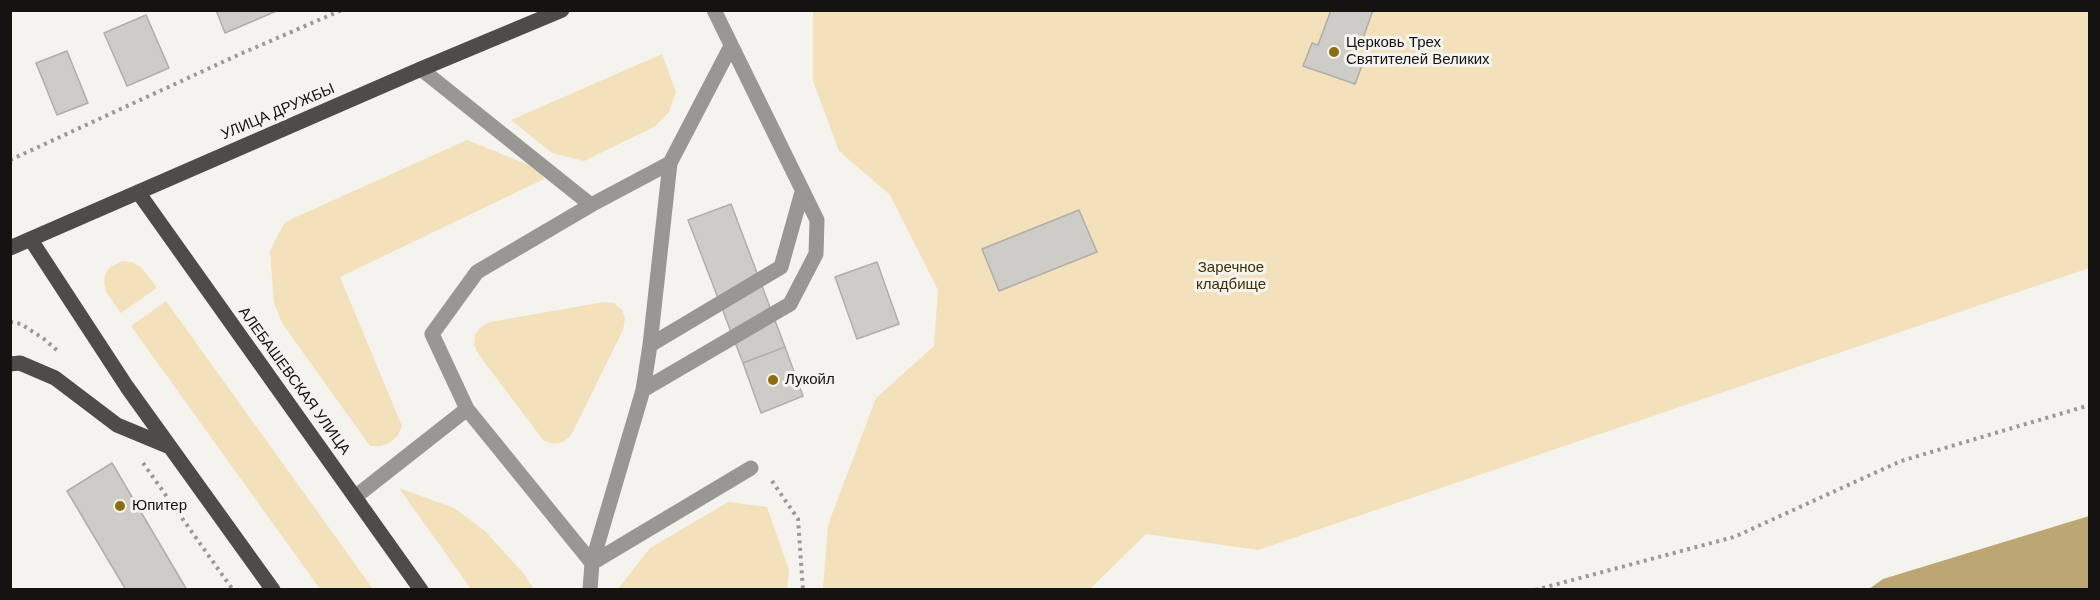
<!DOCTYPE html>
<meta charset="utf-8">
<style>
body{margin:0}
#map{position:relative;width:2100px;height:600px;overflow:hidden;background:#f5f3ed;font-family:Arial,sans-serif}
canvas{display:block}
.frame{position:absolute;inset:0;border:12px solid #141311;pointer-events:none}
</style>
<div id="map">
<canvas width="2100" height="600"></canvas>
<div class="frame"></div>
</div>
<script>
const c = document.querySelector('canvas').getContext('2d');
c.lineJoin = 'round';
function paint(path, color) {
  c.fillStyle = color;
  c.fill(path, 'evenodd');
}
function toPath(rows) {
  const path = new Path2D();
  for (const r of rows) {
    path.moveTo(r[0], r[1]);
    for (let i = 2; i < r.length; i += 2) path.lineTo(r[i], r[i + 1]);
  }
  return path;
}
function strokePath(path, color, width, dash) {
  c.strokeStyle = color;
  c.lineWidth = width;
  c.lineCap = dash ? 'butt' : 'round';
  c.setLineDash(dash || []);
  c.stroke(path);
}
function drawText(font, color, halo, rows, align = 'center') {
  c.font = font + ' Arial,sans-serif';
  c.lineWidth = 6;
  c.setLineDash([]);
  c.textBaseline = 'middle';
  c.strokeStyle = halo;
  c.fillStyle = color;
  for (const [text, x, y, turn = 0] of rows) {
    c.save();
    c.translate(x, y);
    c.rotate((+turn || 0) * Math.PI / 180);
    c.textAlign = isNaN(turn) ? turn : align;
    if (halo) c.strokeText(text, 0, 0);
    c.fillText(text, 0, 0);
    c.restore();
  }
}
paint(toPath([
 [813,11,2089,11,2089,268,1258,550,1146,534,1090,589,823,589,828,525,876,398,934,346,938,290,890,195,839,151,813,81],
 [662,54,676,92,669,112,654,127,584,161,552,153,511,120],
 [467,140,539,169,544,179,340,277,402,426,398,435,391,442,381,446,370,446,282,323,274,303,270,251,285,222],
 [122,261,131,262,141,267,157,288,121,313,106,292,104,283,105,275,109,268],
 [166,301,373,589,320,589,131,326],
 [604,302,614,303,622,310,625,319,623,330,571,435,563,442,554,444,544,441,479,355,474,345,475,335,481,327,490,322],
 [399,488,454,508,485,531,524,574,534,589,471,589],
 [728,502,767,507,789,570,787,589,618,589,650,548]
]), '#f3e1bb');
paint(toPath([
 [2089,516,2089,589,1869,589,1883,579]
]), '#bca674');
const building = toPath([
 [216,10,279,10,225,33,216,10],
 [1331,10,1373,10,1356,58,1364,60,1355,84,1303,66,1312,43,1318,45,1331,10],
 [146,15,169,68,127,86,104,33,146,15],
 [67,51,88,103,57,115,36,63,67,51],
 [731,204,785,347,743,363,688,220,731,204],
 [1079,210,1097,252,999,291,982,249,1079,210],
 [877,262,899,324,857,339,835,277,877,262],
 [785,347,803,396,761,413,743,363,785,347],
 [112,463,187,590,126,590,67,491,112,463]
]);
paint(building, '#ceccc6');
strokePath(building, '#b1aea9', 1.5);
strokePath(toPath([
 [10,160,238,55,342,10],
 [10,322,21,324,44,339,59,352],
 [143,463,233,590],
 [772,481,798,519,803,590],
 [1535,590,1734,537,1901,461,2090,405]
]), '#9b9995', 4, [3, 4.5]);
strokePath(toPath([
 [731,46,670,163,591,205,477,272,432,334,467,409,592,563,751,468],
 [421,69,591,205],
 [650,345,781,267,802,192],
 [643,390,790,304,816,254,817,220,714,10],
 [355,497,467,409],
 [590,590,592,563,643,390,650,345,670,163]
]), '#989794', 15);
strokePath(toPath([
 [138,192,421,590],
 [31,240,127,387,273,590],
 [10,248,421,69,562,10],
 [10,364,20,363,55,378,117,425,170,447]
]), '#4e4c48', 15);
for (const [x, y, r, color] of [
 [1334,52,6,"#8d6d10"],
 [773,380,6,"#8d6d10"],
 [120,506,6,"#8d6d10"]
]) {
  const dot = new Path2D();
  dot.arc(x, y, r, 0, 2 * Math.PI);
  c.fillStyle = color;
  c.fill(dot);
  strokePath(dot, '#f5f3ed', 2);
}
drawText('15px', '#141311', '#f5f3ed', [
 ["Церковь Трех",1346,43],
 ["Святителей Великих",1346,60],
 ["Лукойл",785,380],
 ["Юпитер",132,506]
], 'left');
drawText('15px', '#141311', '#f5f3ed', [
 ["УЛИЦА ДРУЖБЫ",278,112,-23],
 ["АЛЕБАШЕВСКАЯ УЛИЦА",294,381,54]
]);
drawText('15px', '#3f2f03', '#f5f3ed', [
 ["Заречное",1231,268],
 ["кладбище",1231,285]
]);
</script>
